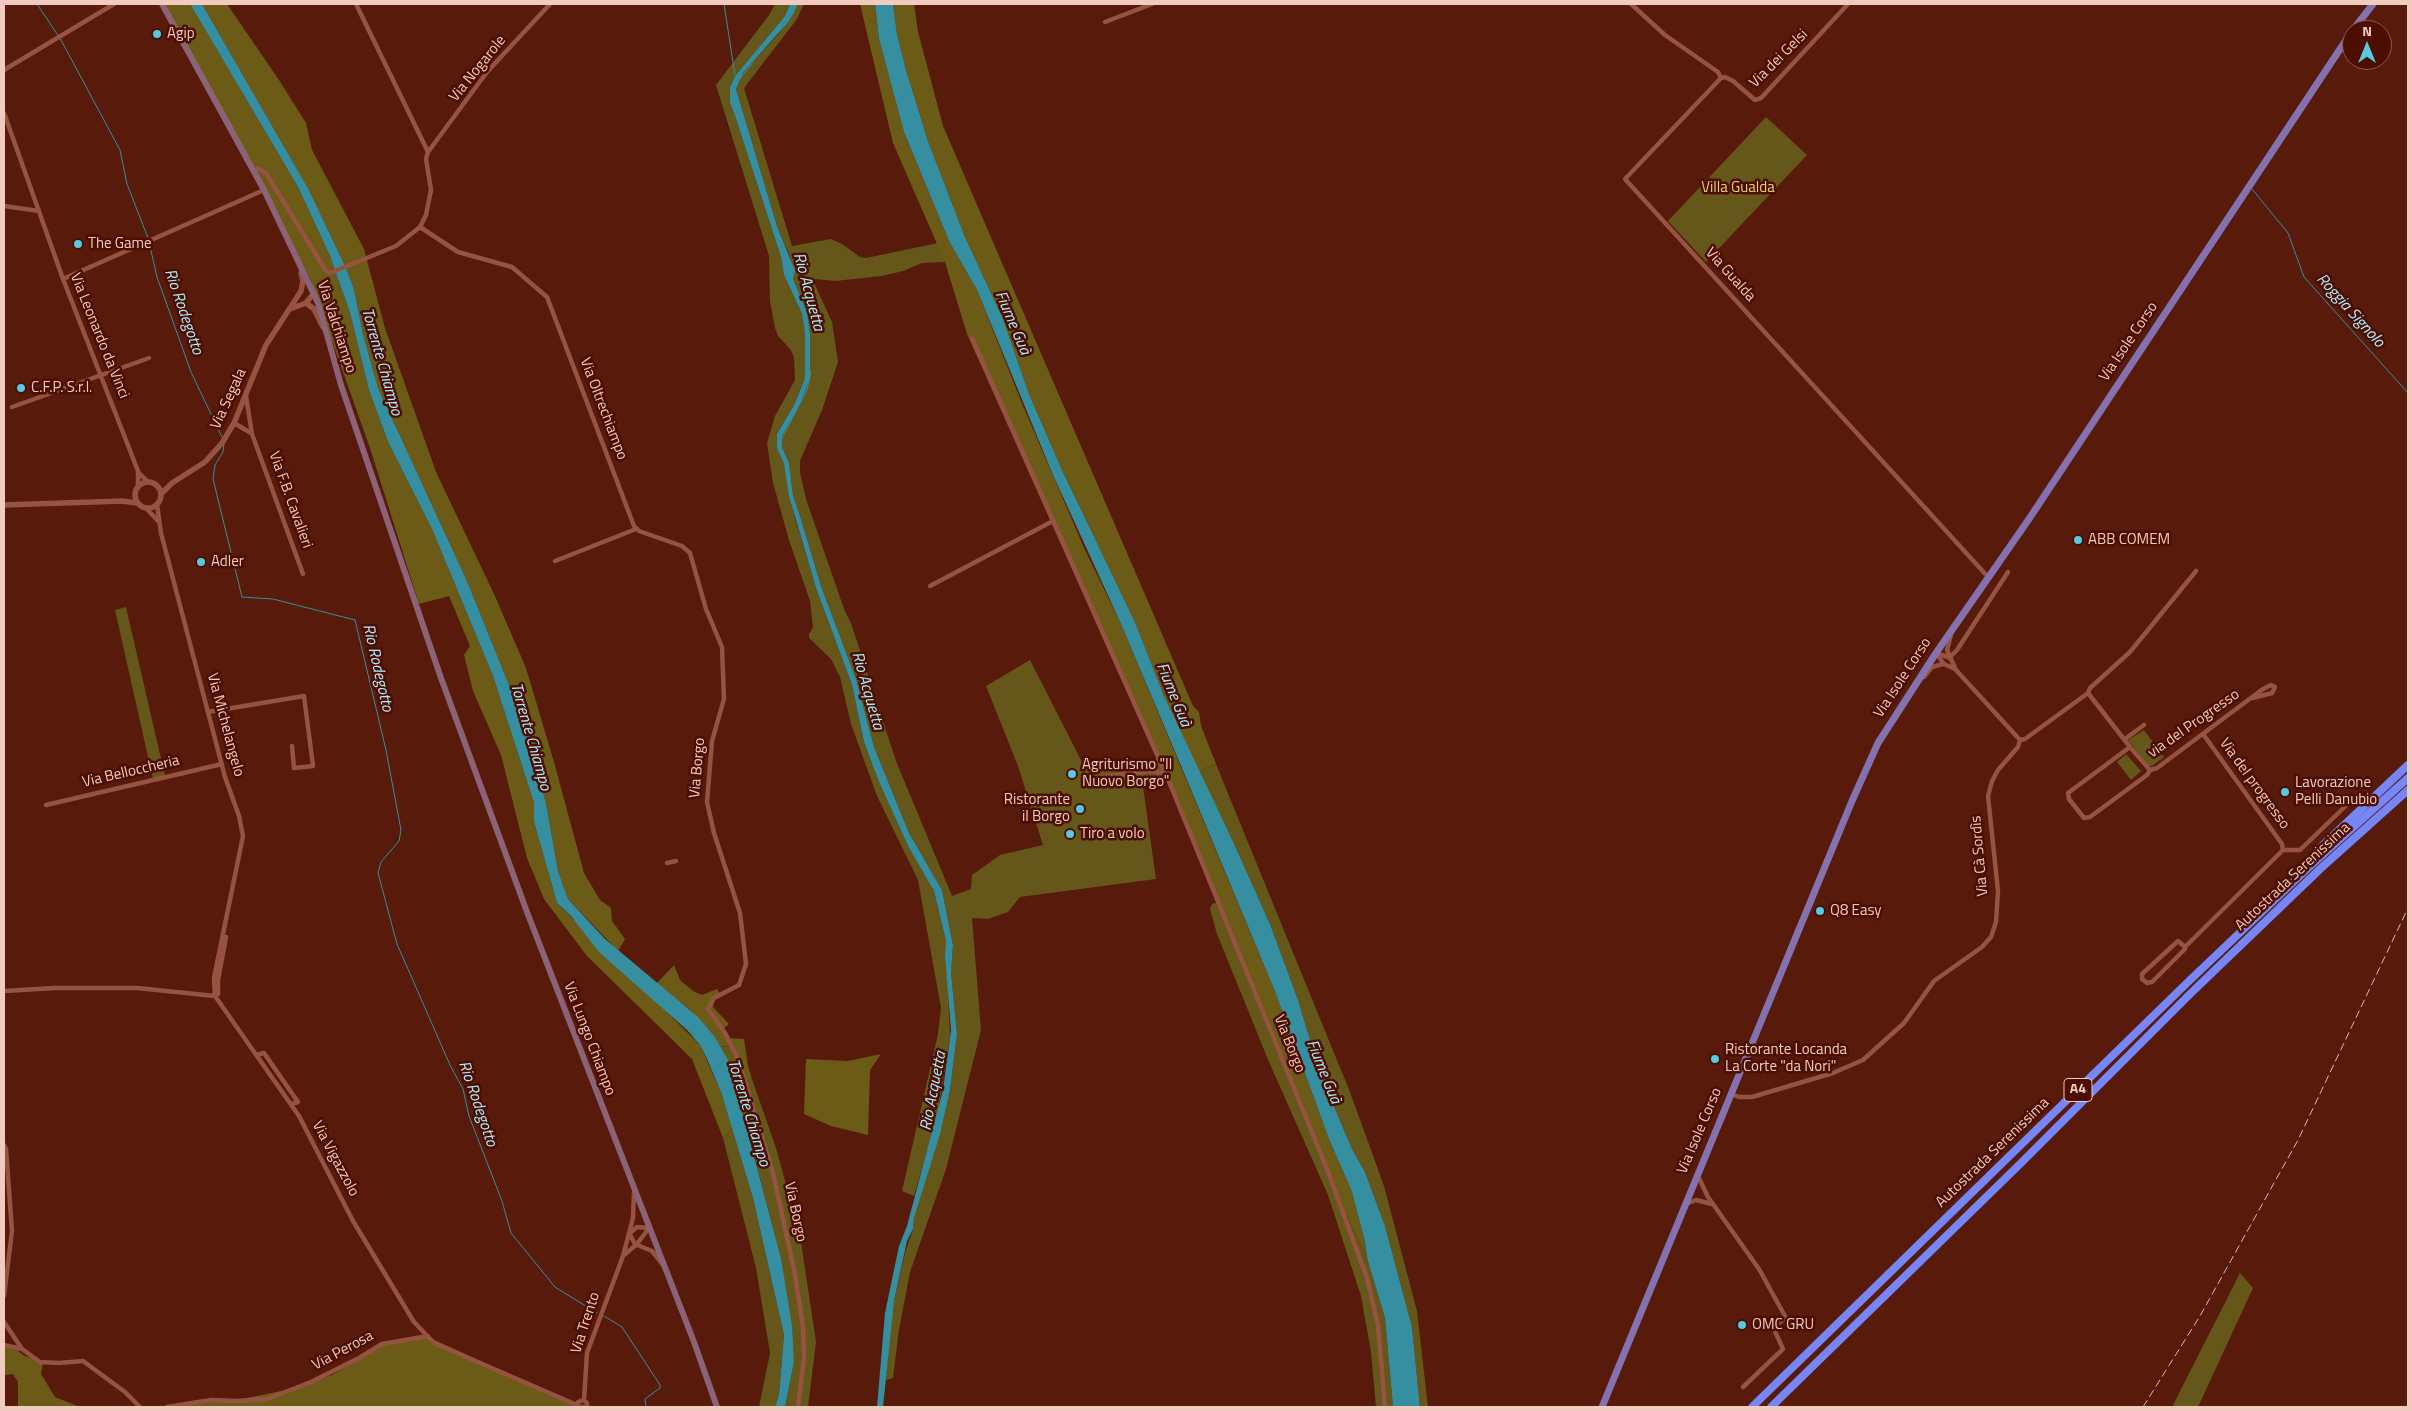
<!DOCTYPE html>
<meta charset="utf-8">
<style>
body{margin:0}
#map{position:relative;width:2412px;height:1411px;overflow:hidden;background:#571a0b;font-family:"Titillium Web",sans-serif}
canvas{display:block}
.frame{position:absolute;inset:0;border:5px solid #f1cac0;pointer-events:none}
.north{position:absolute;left:2342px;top:20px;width:50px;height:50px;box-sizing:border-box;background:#4b0e01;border:1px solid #8d594d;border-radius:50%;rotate:0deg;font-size:14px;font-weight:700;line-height:20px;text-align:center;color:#f1cac0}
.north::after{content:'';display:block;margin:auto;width:18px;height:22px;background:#57c9e2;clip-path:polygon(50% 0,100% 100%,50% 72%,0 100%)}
</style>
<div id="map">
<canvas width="2412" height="1411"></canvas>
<div class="frame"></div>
<div class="north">N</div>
</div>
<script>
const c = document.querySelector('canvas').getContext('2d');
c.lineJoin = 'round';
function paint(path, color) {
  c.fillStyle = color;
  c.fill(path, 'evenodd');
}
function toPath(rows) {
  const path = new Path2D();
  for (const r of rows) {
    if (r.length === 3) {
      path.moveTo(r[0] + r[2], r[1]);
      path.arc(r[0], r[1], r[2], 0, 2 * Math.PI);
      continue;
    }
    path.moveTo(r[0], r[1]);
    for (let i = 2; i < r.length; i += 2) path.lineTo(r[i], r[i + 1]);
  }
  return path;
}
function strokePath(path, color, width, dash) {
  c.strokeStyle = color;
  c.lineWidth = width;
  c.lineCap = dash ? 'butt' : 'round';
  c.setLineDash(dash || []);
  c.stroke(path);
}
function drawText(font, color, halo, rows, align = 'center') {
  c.font = font + ' "Titillium Web",sans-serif';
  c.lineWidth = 5;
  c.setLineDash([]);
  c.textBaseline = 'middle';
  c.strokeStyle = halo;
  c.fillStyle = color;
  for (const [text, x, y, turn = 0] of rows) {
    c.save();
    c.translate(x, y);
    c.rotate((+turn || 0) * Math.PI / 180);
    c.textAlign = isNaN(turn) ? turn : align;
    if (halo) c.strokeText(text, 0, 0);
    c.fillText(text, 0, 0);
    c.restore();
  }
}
paint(toPath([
 [775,4,790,4,785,16,735,76,730,87,735,116,781,257,784,275,802,314,805,334,805,378,795,403,777,434,777,448,784,464,795,518,816,588,852,685,864,742,879,782,909,848,934,891,946,941,950,1037,937,1118,914,1196,902,1191,938,1034,941,1008,918,880,877,796,851,724,840,677,831,659,809,638,809,634,813,627,810,601,789,540,773,483,767,443,775,416,795,380,794,358,791,350,778,336,775,328,770,301,769,256,716,85,769,15],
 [798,4,804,4,797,19,744,88,792,246,831,239,842,244,860,257,866,258,938,243,945,262,922,263,903,271,882,276,835,281,815,279,815,285,832,322,838,362,822,410,800,461,800,473,806,499,844,609,851,623,896,761,952,896,971,889,972,875,1000,855,1043,845,1018,766,986,686,1030,660,1085,768,1157,759,1165,775,1142,779,1156,879,1020,897,1008,912,988,919,972,918,981,1030,946,1169,910,1272,899,1330,893,1378,886,1380,891,1314,905,1253,913,1229,914,1218,950,1090,957,1034,951,973,953,945,942,890,909,833,874,747,856,679,821,586,800,516,793,495,789,463,782,447,782,436,799,406,810,379,810,333,807,312,793,279,790,257,777,226,736,89,743,73,779,33],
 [1766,117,1807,155,1706,262,1668,221],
 [126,607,165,776,153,779,115,610],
 [2144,730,2164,757,2152,766,2148,766,2128,740],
 [2126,754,2141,771,2131,780,2117,762],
 [1216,764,1350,1092,1384,1186,1417,1311,1428,1407,1420,1407,1412,1327,1385,1226,1365,1172,1352,1149,1320,1073,1298,1000,1270,924,1236,848,1198,771],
 [1219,902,1344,1210,1367,1258,1385,1318,1393,1407,1376,1407,1371,1352,1361,1296,1328,1195,1269,1062,1217,934,1210,909,1212,904],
 [730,1046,743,1082,752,1079,776,1148,800,1235,816,1342,808,1407,785,1407,794,1362,781,1258,738,1094,720,1047],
 [732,1128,753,1198,784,1335,779,1394,775,1407,759,1407,770,1353,756,1268,723,1138],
 [2240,1273,2253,1288,2198,1407,2172,1407]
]), '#655619');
paint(toPath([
 [161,4,190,4,298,187,330,256,350,313,369,390,388,442,432,529,493,676,534,803,534,822,557,903,700,1045,721,1092,732,1128,723,1138,692,1059,587,956,544,899,527,858,501,755,473,691,464,655,470,646,449,596,419,604,370,448,310,279],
 [202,4,227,4,279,80,306,123,312,150,364,249,385,328,436,472,494,594,526,668,554,762,584,873,600,900,611,908,612,921,625,939,618,951,568,899,558,871,546,803,522,717,467,581,378,388,363,334,354,289,347,270,309,190],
 [860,4,875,4,879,39,904,132,949,241,977,290,1021,401,1085,550,1121,624,1276,994,1329,1139,1352,1192,1365,1242,1367,1258,1344,1210,1205,867,967,334,945,262,893,143],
 [893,4,914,4,918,32,943,126,1193,706,1199,712,1201,726,1216,764,1198,771,1164,696,1135,622,1062,470,1029,394,1003,319,965,237,928,141,906,70,897,34],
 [674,965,680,980,693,991,702,995,717,989,721,995,715,997,713,1007,729,1024,723,1029,728,1038,744,1039,748,1066,752,1079,743,1082,730,1046,720,1047,715,1037,689,1009,656,984],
 [881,1054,870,1070,868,1135,831,1126,804,1114,806,1059,848,1061],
 [426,1336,572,1403,588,1405,588,1407,166,1407,198,1401,232,1401,296,1388,332,1375,383,1345],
 [4,1344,10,1344,23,1355,43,1363,41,1374,55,1397,80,1407,18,1407,18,1382,13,1374,4,1375]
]), '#6c5b16');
paint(toPath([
 [190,4,202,4,309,190,347,270,354,289,363,334,378,388,467,581,522,717,546,803,558,871,568,899,605,939,698,1017,715,1037,729,1062,781,1258,792,1326,794,1362,785,1407,775,1407,779,1394,784,1335,753,1198,721,1092,707,1059,700,1045,687,1030,599,952,571,916,557,903,534,822,534,803,493,676,432,529,388,442,369,390,350,313,330,256,298,187],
 [790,4,798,4,789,21,743,73,736,89,777,226,795,271,793,279,807,312,810,333,810,379,799,406,782,436,782,447,789,463,793,495,800,516,821,586,856,679,874,747,909,833,942,890,953,945,951,973,957,1034,950,1090,940,1134,914,1218,913,1229,907,1241,894,1301,883,1407,877,1407,885,1313,899,1246,907,1226,943,1090,951,1030,945,956,946,941,934,891,909,848,879,782,864,742,852,685,816,588,789,496,784,464,777,448,777,434,795,403,805,378,805,334,802,314,784,275,781,257,735,116,730,102,730,87,735,76,785,16],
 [875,4,893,4,897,34,906,70,928,141,965,237,1003,319,1029,394,1062,470,1135,622,1164,696,1236,848,1270,924,1298,1000,1320,1073,1352,1149,1365,1172,1385,1226,1412,1327,1420,1407,1393,1407,1385,1318,1367,1258,1365,1242,1352,1192,1329,1139,1276,994,1184,773,1121,624,1053,475,977,290,949,241,904,132,879,39]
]), '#368ea1');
strokePath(toPath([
 [37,4,61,40,120,150,127,184,148,238],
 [724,4,735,75],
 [785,25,794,12],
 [739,80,752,64],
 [2252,189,2288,233,2304,277,2408,393],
 [149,242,157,277,191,372,222,437],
 [781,440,807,390,811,371],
 [224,443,223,452,215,465,213,479,242,597,273,599,355,620,386,750,401,830,399,841,381,862,378,873,397,944,450,1065,463,1089,469,1116,502,1201,511,1233,555,1287,597,1313],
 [604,1316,622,1327,660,1385,660,1388,645,1399,646,1407]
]), '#368ea1', 1);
strokePath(toPath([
 [356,4,428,152],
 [1631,4,1665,35,1718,72,1721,78],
 [1105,22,1152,4],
 [4,70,114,4],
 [1721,78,1625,179,1989,578],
 [1721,78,1725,77,1733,81,1755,100,1761,98,1848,4],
 [4,113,63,279,138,471,138,486],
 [252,169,259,169,266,173,326,271,330,273,396,246,420,227,426,215,431,190,426,159,428,152,487,72,550,4],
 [4,206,39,211],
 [420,227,458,252,512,267,547,297,634,526,639,531,682,546,690,553,706,609,722,647,724,699,712,741,707,802,714,833,740,913,746,964,739,985,714,998,708,1009,725,1033,738,1059,773,1173,795,1274,803,1327,804,1358,798,1407],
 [63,279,264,190],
 [972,338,1168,779,1327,1169,1367,1278,1378,1325,1385,1407],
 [246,396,252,434,303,574],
 [12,407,149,358],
 [234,423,251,433],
 [138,472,148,482],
 [157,505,161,533,225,777,239,816,243,836,214,978,215,996,299,1116,353,1221,414,1322,434,1343,577,1405],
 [147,509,158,521],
 [555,561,636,529],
 [930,586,1053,521],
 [1951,635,1947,650,1956,670,2020,740],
 [1948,657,1936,653,1944,664,1955,669],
 [1949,658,1957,650,2008,572],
 [1924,677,1932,667,1943,664],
 [2088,693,2130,747,2068,793,2069,799,2084,818,2090,817,2147,775,2150,770,2157,768,2263,689,2271,685,2275,687,2272,693,2253,698],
 [208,712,304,696,313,766,294,768,292,746],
 [2125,739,2144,725],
 [2130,747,2150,770],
 [1086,779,1149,771,1164,773],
 [46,805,222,764],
 [2283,850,2300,850,2356,796],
 [667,863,676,861],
 [2185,947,2178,941,2142,974,2142,979,2147,983,2152,982,2185,949,2185,947,2283,850,2282,844,2203,734],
 [4,991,55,988,137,988,215,996,218,994,218,980,226,937],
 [257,1055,264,1053,298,1102,291,1104],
 [1731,1094,1739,1097,1752,1097,1833,1073,1863,1060,1904,1023,1934,981,1982,947,1991,937,1996,922,1998,891,1988,796,1992,781,1998,770,2018,747,2020,740,2025,739,2088,693,2090,688,2130,652,2196,571],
 [4,1145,6,1149,12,1231,4,1296],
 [1698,1176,1708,1197,1759,1269,1786,1318,1773,1327,1783,1349,1743,1387],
 [1686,1204,1696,1200,1712,1204],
 [630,1235,635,1244,652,1251,663,1265],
 [624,1255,637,1244,649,1228,637,1227,630,1233],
 [4,1322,22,1349],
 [4,1345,22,1349,40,1362,59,1363,83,1361,125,1392,140,1407],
 [584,1400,587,1353,623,1256,633,1218,634,1192],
 [167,1407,211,1400,238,1401,267,1399,311,1382,359,1358,382,1344,428,1336],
 [578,1407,578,1402,583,1400,587,1403,587,1407]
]), '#965342', 4.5);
strokePath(toPath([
 [306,303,314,309,323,327],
 [290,309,306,303,314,293],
 [148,495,13],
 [161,494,172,483,205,462,222,443,234,423,266,345,301,291,303,281,301,273],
 [4,505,122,501,137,503]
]), '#965342', 5.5);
strokePath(toPath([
 [162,4,264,190,318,303,341,385,441,678,527,912,694,1342,717,1407]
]), '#8c6278', 6);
strokePath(toPath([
 [2353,30,2373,4],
 [1602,1407,1852,801,1878,743,1936,653,2029,519,2352,31]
]), '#8372af', 7);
strokePath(toPath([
 [2312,859,2323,845,2408,765],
 [1752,1407,2188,982,2308,868,2408,778],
 [1771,1407,2021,1163,2190,994,2320,869,2408,790]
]), '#7686f7', 8);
strokePath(toPath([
 [2143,1407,2200,1316,2298,1140,2408,908]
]), '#e1b7ad', 1, [8, 4]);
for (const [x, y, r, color] of [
 [157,34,5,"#57c9e2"],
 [78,244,5,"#57c9e2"],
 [21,388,5,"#57c9e2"],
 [2078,540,5,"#57c9e2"],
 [201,562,5,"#57c9e2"],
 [1072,774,5,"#57c9e2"],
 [2285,792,5,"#57c9e2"],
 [1080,809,5,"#57c9e2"],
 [1070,834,5,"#57c9e2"],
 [1820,911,5,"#57c9e2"],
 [1715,1059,5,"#57c9e2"],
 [1742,1325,5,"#57c9e2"]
]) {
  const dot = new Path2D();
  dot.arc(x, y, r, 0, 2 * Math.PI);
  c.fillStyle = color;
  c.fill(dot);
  strokePath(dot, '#4b0e01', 2);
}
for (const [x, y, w] of [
 [2078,1090,28]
]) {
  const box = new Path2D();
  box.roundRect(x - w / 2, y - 11.5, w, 23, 4);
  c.fillStyle = '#4b0e01';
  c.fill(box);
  strokePath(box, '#f1cac0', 1);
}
drawText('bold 14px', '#f1cac0', null, [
 ["A4",2078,1090]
]);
drawText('15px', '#f1cac0', '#4b0e01', [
 ["Agip",167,34],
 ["The Game",88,244],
 ["C.F.P. S.r.l.",31,388],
 ["ABB COMEM",2088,540],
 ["Adler",211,562],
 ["Agriturismo \"Il",1082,765],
 ["Nuovo Borgo\"",1082,782],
 ["Lavorazione",2295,783],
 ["Pelli Danubio",2295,800],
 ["Ristorante",1070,800,"right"],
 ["il Borgo",1070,817,"right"],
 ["Tiro a volo",1080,834],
 ["Q8 Easy",1830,911],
 ["Ristorante Locanda",1725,1050],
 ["La Corte \"da Nori\"",1725,1067],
 ["OMC GRU",1752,1325]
], 'left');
drawText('15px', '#f1cac0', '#4b0e01', [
 ["Via dei Gelsi",1779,59,-45],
 ["Via Nogarole",478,69,-51],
 ["Via Gualda",1730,275,48],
 ["Via Valchiampo",336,327,72],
 ["Via Leonardo da Vinci",99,336,68],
 ["Via Isole Corso",2129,342,-56],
 ["Via Segala",229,399,-65],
 ["Via Oltrechiampo",603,409,69],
 ["Via F.B. Cavalieri",290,500,70],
 ["Via Isole Corso",1903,678,-57],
 ["via del Progresso",2194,724,-35],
 ["Via Michelangelo",225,725,75],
 ["Via Borgo",698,768,-85],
 ["Via Belloccheria",131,772,-13],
 ["Via del progresso",2254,784,54],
 ["Via Cà Sordìs",1980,856,-95],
 ["Autostrada Serenissima",2293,877,-43],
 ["Via Lungo Chiampo",589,1039,69],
 ["Via Borgo",1289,1044,68],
 ["Via Isole Corso",1700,1131,-67],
 ["Autostrada Serenissima",1993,1153,-44],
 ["Via Vigazzolo",335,1159,62],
 ["Via Borgo",795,1212,78],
 ["Via Trento",586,1323,-72],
 ["Via Perosa",343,1351,-28]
]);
drawText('15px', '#ead174', '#4b0e01', [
 ["Villa Gualda",1738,188]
]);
drawText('italic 16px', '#aceeff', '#4b0e01', [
 ["Rio Acquetta",808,292,75],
 ["Roggia Signolo",2350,311,48],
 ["Rio Rodegotto",183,312,71],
 ["Fiume Guà",1012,323,67],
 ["Torrente Chiampo",381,362,74],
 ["Rio Rodegotto",377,668,77],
 ["Rio Acquetta",867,691,74],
 ["Fiume Guà",1173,695,68],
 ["Torrente Chiampo",530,737,74],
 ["Fiume Guà",1323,1072,68],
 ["Rio Acquetta",934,1091,-79],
 ["Rio Rodegotto",477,1104,71],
 ["Torrente Chiampo",748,1113,73]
]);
</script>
